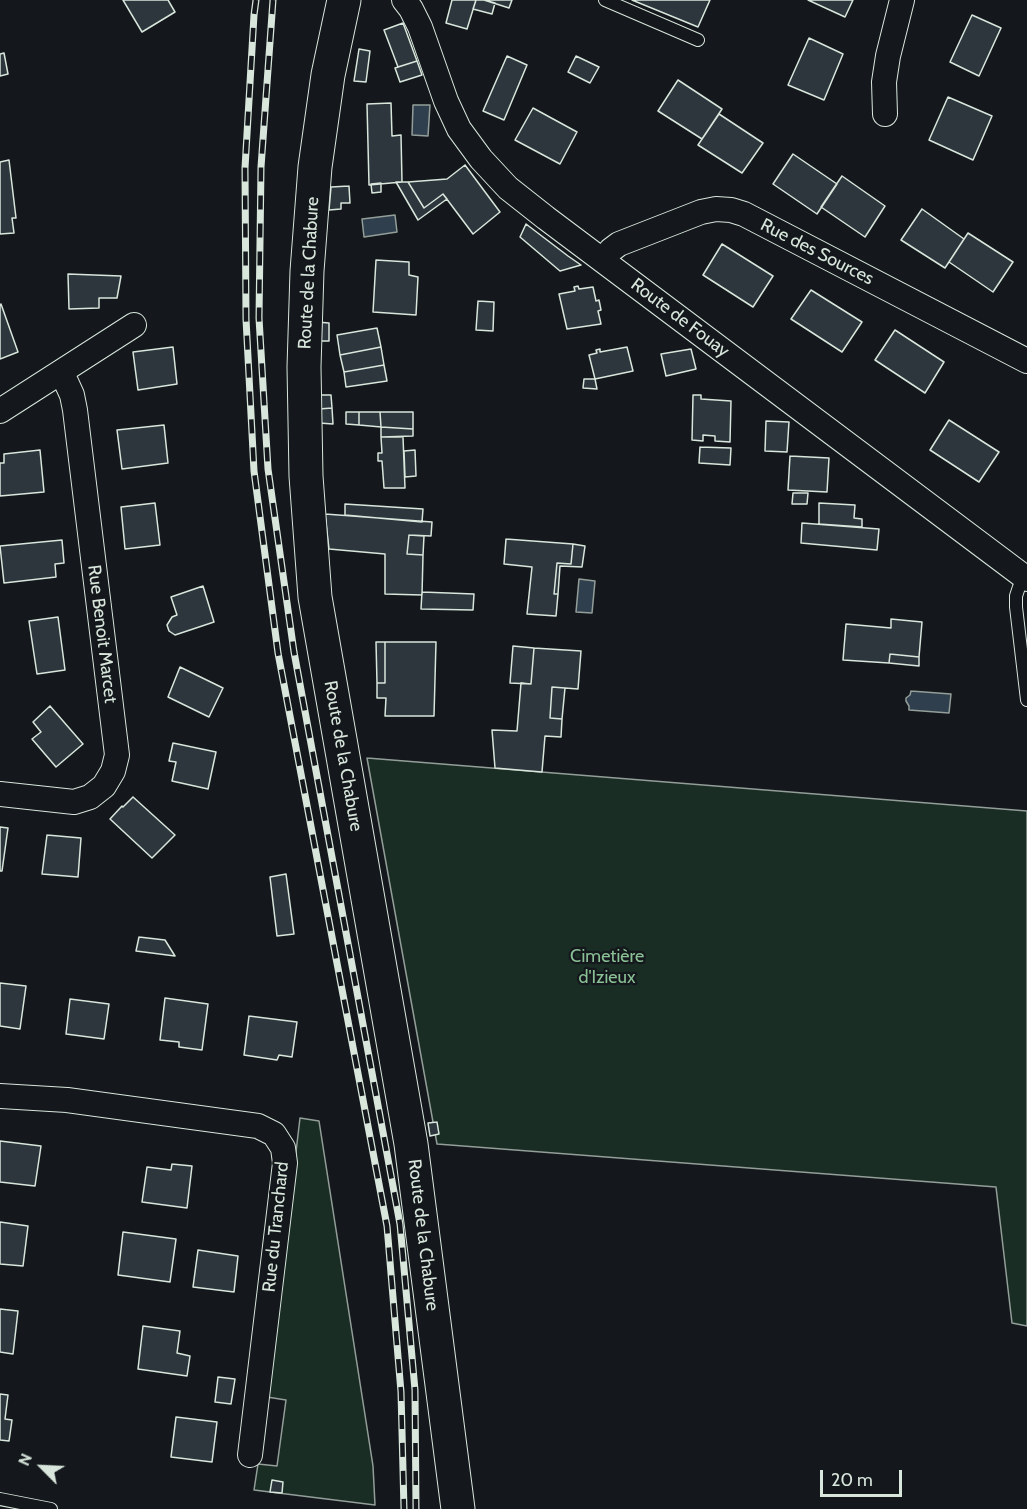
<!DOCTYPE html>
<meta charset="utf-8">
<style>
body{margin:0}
#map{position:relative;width:1027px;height:1509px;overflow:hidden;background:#14181c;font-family:Cabin,sans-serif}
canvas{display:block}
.north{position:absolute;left:12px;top:1437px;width:60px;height:60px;-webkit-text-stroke:4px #14181c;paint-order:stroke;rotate:294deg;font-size:16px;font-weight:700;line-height:24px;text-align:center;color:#d8e6dc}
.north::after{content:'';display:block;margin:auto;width:21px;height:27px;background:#d8e6dc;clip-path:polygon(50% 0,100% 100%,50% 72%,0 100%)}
.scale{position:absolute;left:820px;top:1470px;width:82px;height:27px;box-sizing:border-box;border:3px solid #d8e6dc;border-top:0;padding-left:8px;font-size:18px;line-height:21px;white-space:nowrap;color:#d8e6dc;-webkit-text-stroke:4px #14181c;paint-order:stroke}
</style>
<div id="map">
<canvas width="1027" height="1509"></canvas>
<div class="north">N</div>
<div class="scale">20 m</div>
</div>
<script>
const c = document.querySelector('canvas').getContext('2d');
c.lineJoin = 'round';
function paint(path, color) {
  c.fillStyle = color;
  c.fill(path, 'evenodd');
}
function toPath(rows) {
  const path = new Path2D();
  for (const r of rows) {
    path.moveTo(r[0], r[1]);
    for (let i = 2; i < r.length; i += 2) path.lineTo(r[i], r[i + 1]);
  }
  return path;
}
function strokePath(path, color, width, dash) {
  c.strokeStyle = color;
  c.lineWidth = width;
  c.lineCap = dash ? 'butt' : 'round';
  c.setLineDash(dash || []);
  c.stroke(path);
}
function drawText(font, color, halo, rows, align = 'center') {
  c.font = font + ' Cabin,sans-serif';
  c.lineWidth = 4.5;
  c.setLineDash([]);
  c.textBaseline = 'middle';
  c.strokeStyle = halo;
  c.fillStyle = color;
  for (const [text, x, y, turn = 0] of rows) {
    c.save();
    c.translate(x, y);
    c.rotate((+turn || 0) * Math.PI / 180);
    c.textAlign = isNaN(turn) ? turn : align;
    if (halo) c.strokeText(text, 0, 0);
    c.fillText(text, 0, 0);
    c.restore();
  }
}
const green = toPath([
 [367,758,1027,811,1027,1326,1012,1323,996,1187,437,1144,367,758],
 [300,1118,319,1121,373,1466,375,1505,254,1490,258,1464,277,1466,286,1400,267,1397,300,1118]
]);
paint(green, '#1a2d24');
strokePath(green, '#939e99', 1.5);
const water = toPath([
 [413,105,430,105,428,136,412,135,413,105],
 [395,215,397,232,364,237,362,219,395,215],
 [579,579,595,581,592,613,576,612,579,579],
 [911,691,951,694,949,713,909,710,909,706,906,701,906,698,910,695,911,691]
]);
paint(water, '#2f3f4d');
strokePath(water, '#939e99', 1.5);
const building = toPath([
 [123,0,168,0,175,12,142,32,123,0],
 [452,0,476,0,467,29,446,23,452,0],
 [476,0,484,0,495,3,492,14,473,9,476,0],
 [484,0,512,0,509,8,484,0],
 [632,0,710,0,698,27,632,0],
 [808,0,853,0,845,17,808,0],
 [972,15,1001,28,979,76,950,62,972,15],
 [403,23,417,61,398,67,384,30,403,23],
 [809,38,843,54,824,100,788,85,809,38],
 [359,49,370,51,366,82,354,81,359,49],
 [4,53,8,74,0,76,0,54,4,53],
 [507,56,527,65,504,120,483,111,507,56],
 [576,56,599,67,590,83,568,72,576,56],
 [417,61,422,75,400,82,395,68,417,61],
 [678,80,722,109,702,139,658,111,678,80],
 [948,97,992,116,973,160,929,140,948,97],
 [391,103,392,136,401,135,402,182,369,185,367,104,391,103],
 [533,108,577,132,560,164,515,140,533,108],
 [719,114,763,143,742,173,698,145,719,114],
 [793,154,837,184,817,214,773,184,793,154],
 [9,160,16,218,12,218,14,233,0,234,0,162,9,160],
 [465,165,500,212,473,234,443,194,424,208,408,182,447,179,465,165],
 [842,176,885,206,865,237,821,207,842,176],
 [396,182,408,182,424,208,443,194,447,199,418,220,396,182],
 [381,183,381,192,372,193,371,184,381,183],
 [349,186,350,203,341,203,341,209,329,210,331,187,349,186],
 [922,209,964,239,945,268,901,240,922,209],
 [526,224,568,256,581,265,560,271,520,237,526,224],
 [968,233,1013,262,993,292,949,262,968,233],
 [722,244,773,276,753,307,703,275,722,244],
 [376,260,409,262,409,275,418,277,416,315,373,312,376,260],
 [68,274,121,276,117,298,99,298,99,308,69,309,68,274],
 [578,286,579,289,593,287,596,301,599,300,601,310,598,311,601,324,567,329,559,294,575,291,574,287,578,286],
 [811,290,862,322,842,352,791,319,811,290],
 [478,301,494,302,493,331,476,330,478,301],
 [1,304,18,352,0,359,0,305,1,304],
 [317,322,329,323,329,341,317,341,317,322],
 [377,328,381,347,340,355,337,335,377,328],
 [895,330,944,362,925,393,875,360,895,330],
 [173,347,177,384,138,390,133,352,173,347],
 [381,347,384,365,344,372,340,355,381,347],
 [627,347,633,371,595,379,589,355,597,353,596,350,600,349,600,352,627,347],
 [691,349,696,369,666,376,661,354,691,349],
 [384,365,387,381,346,387,344,372,384,365],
 [584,379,595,379,597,389,583,388,584,379],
 [318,395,331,395,332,408,319,409,318,395],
 [693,395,701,395,701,399,731,401,730,442,715,441,715,436,703,435,703,441,692,440,693,395],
 [332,408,333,424,319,423,319,409,332,408],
 [346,412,359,412,359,425,346,424,346,412],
 [359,412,380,412,381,427,359,425,359,412],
 [380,412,413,412,413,429,381,427,380,412],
 [949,420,999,452,979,482,930,450,949,420],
 [766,421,789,422,787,452,765,451,766,421],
 [164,425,168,463,122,469,117,430,164,425],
 [381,427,413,429,413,436,381,437,381,427],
 [381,437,403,437,405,488,384,488,382,461,378,461,378,453,382,453,381,437],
 [700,447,731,448,730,465,699,463,700,447],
 [40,450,44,492,0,496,0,463,4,463,4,454,40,450],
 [415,450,416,476,405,477,404,451,415,450],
 [790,456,829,458,827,492,788,490,790,456],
 [793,493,808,493,807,504,792,504,793,493],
 [155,503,160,545,125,549,121,507,155,503],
 [819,503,855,505,854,518,862,519,862,527,819,524,819,503],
 [345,504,423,509,422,522,345,515,345,504],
 [325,514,432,522,431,536,409,535,407,554,423,555,422,595,385,594,385,554,329,549,325,514],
 [802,523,879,529,877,550,801,543,802,523],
 [409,535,424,536,423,555,407,554,409,535],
 [506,539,573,544,571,564,557,563,554,594,558,594,556,616,527,614,532,567,504,564,506,539],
 [62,540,64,563,55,564,56,577,4,583,0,546,62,540],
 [573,544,585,546,582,567,560,566,558,594,554,594,557,563,571,564,573,544],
 [203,586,214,622,175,635,169,631,167,625,172,617,177,615,171,597,203,586],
 [422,592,474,594,473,610,421,609,422,592],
 [58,617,65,670,37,674,29,621,58,617],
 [891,619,922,622,919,657,890,654,889,663,843,660,846,624,891,628,891,619],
 [376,642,385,642,385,683,377,683,376,642],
 [385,642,436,642,434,716,385,716,386,698,377,698,377,683,385,683,385,642],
 [513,646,534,648,531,684,510,683,513,646],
 [534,648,581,651,578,689,552,687,550,718,562,719,561,737,545,736,542,772,495,768,492,730,517,731,521,683,531,684,534,648],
 [890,654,919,657,919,666,889,663,890,654],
 [180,667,223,688,209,717,168,697,180,667],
 [552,687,565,688,562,719,550,718,552,687],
 [50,706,83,744,56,767,32,739,41,732,33,722,50,706],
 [173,743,216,752,208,789,172,781,176,762,169,761,173,743],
 [133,797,175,835,152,858,110,819,122,806,123,807,133,797],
 [0,827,8,828,2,871,0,871,0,827],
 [47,835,81,838,78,877,42,874,47,835],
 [286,874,294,934,277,936,270,877,286,874],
 [139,937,165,940,175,956,136,951,139,937],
 [0,983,26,986,20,1029,0,1026,0,983],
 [165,998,208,1004,202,1050,179,1047,179,1042,160,1040,165,998],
 [70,999,109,1004,104,1039,66,1034,70,999],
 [249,1016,297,1022,292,1057,279,1055,277,1060,244,1055,249,1016],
 [437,1122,439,1134,430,1136,428,1123,437,1122],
 [0,1141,41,1146,35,1186,0,1182,0,1141],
 [172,1164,192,1166,187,1208,142,1202,147,1167,171,1170,172,1164],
 [0,1222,28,1226,23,1266,0,1264,0,1222],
 [123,1232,176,1239,170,1282,118,1275,123,1232],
 [198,1250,238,1256,234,1292,193,1287,198,1250],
 [0,1309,18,1311,13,1354,0,1352,0,1309],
 [143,1326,180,1331,177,1353,190,1356,187,1376,138,1369,143,1326],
 [218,1377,235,1379,231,1404,215,1402,218,1377],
 [0,1394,8,1395,5,1419,12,1420,9,1441,0,1440,0,1394],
 [176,1417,217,1422,212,1462,171,1457,176,1417],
 [272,1480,283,1482,282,1493,270,1492,272,1480]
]);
paint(building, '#2c363c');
strokePath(building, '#d8e6dc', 1.5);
const lane = toPath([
 [605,0,698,40],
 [1025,578,1019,587,1016,596,1016,607,1027,700],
 [0,1499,51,1509]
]);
const street = toPath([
 [404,0,411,9,420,27,446,101,459,129,481,159,508,188,546,218,1027,579],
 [885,114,884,82,888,56,902,0],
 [603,260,611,250,619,244,701,212,716,209,731,210,744,214,1027,361],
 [0,411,134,325],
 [0,794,74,802,90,797,104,786,113,771,117,755,75,410,72,395,62,373],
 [0,1096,67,1100,258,1126,274,1134,283,1148,285,1163,250,1455]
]);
const secondary = toPath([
 [344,0,328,75,315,167,307,271,304,367,306,476,315,597,411,1144,458,1509]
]);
strokePath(lane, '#d8e6dc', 14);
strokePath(street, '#d8e6dc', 26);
strokePath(secondary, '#d8e6dc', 35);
strokePath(lane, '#14181c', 12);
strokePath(street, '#14181c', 24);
strokePath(secondary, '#14181c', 33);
const rail = toPath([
 [256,0,254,15,245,168,246,319,254,471,278,653,387,1226,401,1392,404,1509],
 [273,0,261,167,259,318,268,469,294,652,400,1224,415,1390,416,1509]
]);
strokePath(rail, '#d8e6dc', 7);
strokePath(rail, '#14181c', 4.5, [14]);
drawText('18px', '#d8e6dc', '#14181c', [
 ["Rue des Sources",817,252,27],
 ["Route de la Chabure",309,273,-87],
 ["Route de Fouay",680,318,37],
 ["Rue Benoit Marcet",102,634,83],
 ["Route de la Chabure",343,756,80],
 ["Rue du Tranchard",276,1227,-84],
 ["Route de la Chabure",423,1235,83]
]);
drawText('18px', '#8ac095', '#14181c', [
 ["Cimetière",607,957],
 ["d'Izieux",607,978]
]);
</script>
